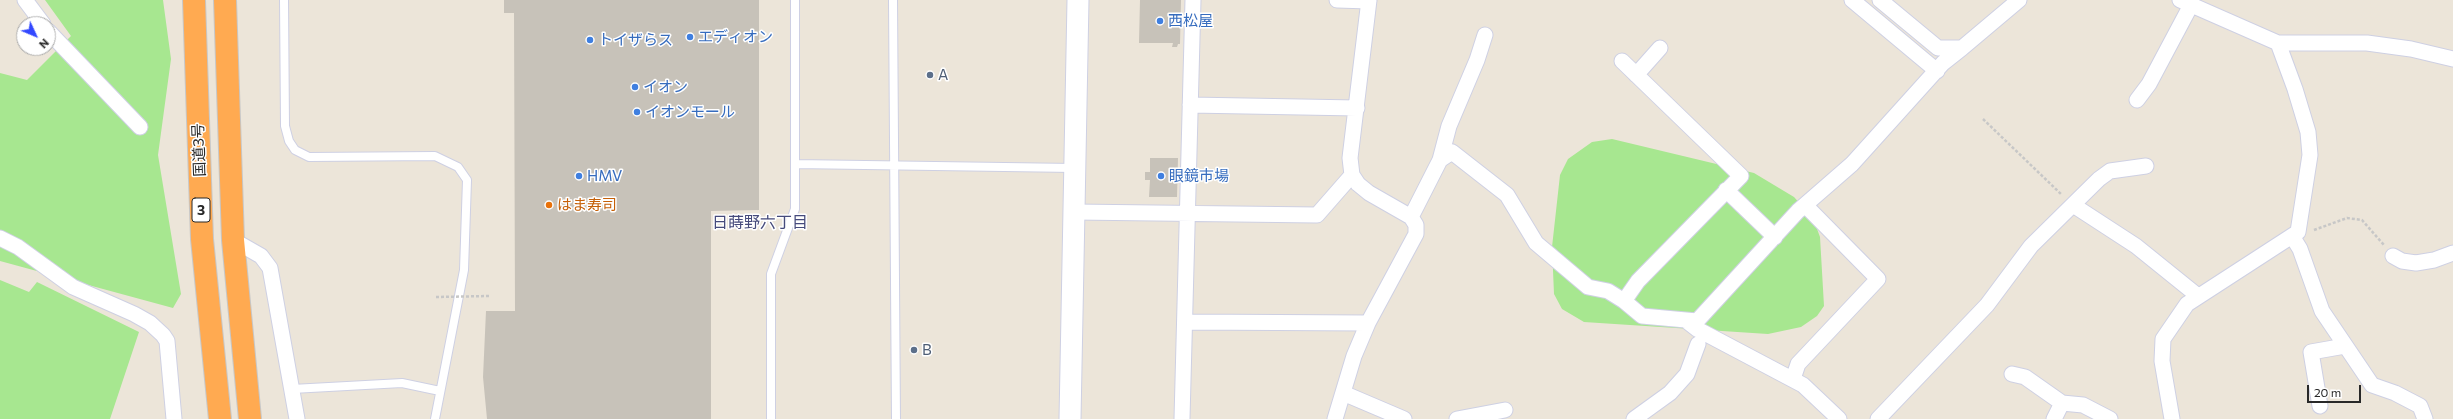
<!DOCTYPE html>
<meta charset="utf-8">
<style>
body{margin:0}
#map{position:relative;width:2453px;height:419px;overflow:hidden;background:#ece5d9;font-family:Commissioner,sans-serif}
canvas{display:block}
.north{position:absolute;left:16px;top:16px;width:40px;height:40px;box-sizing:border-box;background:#fff;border:1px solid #a9a9a9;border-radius:50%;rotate:134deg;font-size:11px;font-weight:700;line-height:16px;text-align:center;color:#282828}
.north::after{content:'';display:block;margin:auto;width:14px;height:18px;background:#3348ff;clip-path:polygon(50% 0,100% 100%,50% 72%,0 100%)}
.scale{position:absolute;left:2307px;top:385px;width:54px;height:18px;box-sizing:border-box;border:2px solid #282828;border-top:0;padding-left:5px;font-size:12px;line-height:14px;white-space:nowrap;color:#282828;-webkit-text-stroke:3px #fff;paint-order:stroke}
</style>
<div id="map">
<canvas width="2453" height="419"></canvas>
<div class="north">N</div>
<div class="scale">20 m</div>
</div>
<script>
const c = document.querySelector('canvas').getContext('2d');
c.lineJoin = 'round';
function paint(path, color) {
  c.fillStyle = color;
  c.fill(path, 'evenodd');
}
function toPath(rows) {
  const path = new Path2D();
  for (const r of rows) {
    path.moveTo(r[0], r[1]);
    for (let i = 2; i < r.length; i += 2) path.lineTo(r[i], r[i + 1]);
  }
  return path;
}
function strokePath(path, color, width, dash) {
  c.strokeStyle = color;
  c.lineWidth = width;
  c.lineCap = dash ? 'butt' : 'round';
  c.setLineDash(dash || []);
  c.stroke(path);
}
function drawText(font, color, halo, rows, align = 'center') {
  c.font = font + ' Commissioner,"Noto Sans JP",sans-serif';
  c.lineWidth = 3;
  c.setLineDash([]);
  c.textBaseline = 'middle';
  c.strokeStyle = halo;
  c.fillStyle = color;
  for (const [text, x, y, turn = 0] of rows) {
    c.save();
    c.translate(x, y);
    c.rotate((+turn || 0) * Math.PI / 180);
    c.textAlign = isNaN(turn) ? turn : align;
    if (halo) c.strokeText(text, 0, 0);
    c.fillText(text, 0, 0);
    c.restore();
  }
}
paint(toPath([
 [45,0,163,0,171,59,158,155,181,294,173,308,0,261,0,73,27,80,71,36],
 [1612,139,1754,173,1794,197,1813,218,1820,237,1824,306,1817,316,1801,327,1768,334,1584,322,1562,309,1554,294,1552,247,1560,175,1568,159,1592,142],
 [0,280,29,292,37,282,139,332,110,419,0,419]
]), '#a7e790');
paint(toPath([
 [504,0,759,0,759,210,711,211,711,419,487,419,483,377,486,311,515,311,514,13,504,13],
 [1140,0,1181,0,1180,44,1178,44,1177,47,1172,47,1173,43,1139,43],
 [1150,158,1178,158,1177,197,1149,197,1150,180,1145,180,1145,172,1150,172]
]), '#c7c2b9');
const lane = toPath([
 [284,0,285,126,289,141,295,150,309,157,435,156,458,167,467,180,464,270,435,419],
 [893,0,896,419],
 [795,164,1074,168],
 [292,389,402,383,440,391],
 [771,419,771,274,795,209,795,0]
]);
const street = toPath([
 [25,0,43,24],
 [1337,0,1369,1],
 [1852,0,1937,71],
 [1880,0,1938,48,1962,48,2019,0],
 [48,31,140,127],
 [2278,43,2367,43,2411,49,2453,59],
 [1622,61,1741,176,1638,281,1624,301],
 [1636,75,1660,48],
 [2137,100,2149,84,2191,5],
 [1190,105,1357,108],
 [1440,160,1449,126,1477,60,1485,35],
 [1726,190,1775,237],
 [2073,205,2136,246,2198,296],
 [1074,212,1317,215,1352,175],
 [1411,217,1440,160,1452,152,1507,195,1536,243,1588,287,1608,291,1624,301,1642,316,1697,321,1798,211,1852,164,1943,63,1962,48],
 [2292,236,2300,249,2322,311,2372,385,2395,393,2420,406,2425,419],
 [0,238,18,247,73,287,134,314,150,323,163,335,167,341,174,419],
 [233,240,261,256,270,268,297,419],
 [2393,256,2402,261,2416,263,2434,260,2453,253],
 [1185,322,1368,323],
 [1688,322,1697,329,1803,385,1839,419],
 [2012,374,2025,377,2062,403],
 [1793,379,1798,364,1878,279,1805,205],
 [1343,393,1404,419],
 [2320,406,2311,352,2345,346],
 [1182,419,1193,0],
 [1335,419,1354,356,1368,323,1416,234,1416,225,1411,217,1369,193,1358,184,1352,175,1350,158,1369,0],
 [1457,419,1505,410],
 [1634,419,1670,393,1687,374,1698,344],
 [1878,419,1987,305,2031,246,2099,179,2110,171,2146,166],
 [2054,419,2062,403,2083,405,2110,419],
 [2172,419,2162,361,2163,339,2187,304,2298,232,2310,155,2308,132,2295,89,2278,43,2180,0]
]);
const secondary = toPath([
 [1070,419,1078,0]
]);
const highway = toPath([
 [194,0,202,239,220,419],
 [225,0,233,240,250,419]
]);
strokePath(lane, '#ced0e3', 10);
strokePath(street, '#ced0e3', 17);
strokePath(secondary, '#ced0e3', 23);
strokePath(highway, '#c7c7c7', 24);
strokePath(toPath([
 [1983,119,2061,194],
 [2314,230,2347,218,2362,220,2384,245]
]), '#c7c7c7', 2.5, [3, 2]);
strokePath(lane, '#fff', 8);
strokePath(street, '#fff', 15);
strokePath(secondary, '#fff', 21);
strokePath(highway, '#ffaa51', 22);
strokePath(toPath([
 [436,297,490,296]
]), '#c7c7c7', 2.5, [3, 2]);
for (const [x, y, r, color] of [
 [1160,21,4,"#3f7fe0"],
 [690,37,4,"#3f7fe0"],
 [590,40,4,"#3f7fe0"],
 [930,75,4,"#5c6f8a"],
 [635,87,4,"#3f7fe0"],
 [637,112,4,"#3f7fe0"],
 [579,176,4,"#3f7fe0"],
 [1161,176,4,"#3f7fe0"],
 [549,205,4,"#e8710a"],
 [914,350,4,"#5c6f8a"]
]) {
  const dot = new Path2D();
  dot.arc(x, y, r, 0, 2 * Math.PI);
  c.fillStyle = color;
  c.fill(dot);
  strokePath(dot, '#fff', 1.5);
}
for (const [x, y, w] of [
 [201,210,18]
]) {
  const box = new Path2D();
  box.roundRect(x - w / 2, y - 12, w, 24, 3);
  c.fillStyle = '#fff';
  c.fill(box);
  strokePath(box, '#282828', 1);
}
drawText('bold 14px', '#282828', null, [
 ["3",201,210]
]);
drawText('15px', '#366cbe', '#fff', [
 ["西松屋",1168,21],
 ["エディオン",698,37],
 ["トイザらス",598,40],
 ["イオン",643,87],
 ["イオンモール",645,112],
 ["HMV",587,176],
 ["眼鏡市場",1169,176]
], 'left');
drawText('15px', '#4e5e75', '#fff', [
 ["A",938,75],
 ["B",922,350]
], 'left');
drawText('15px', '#282828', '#fff', [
 ["国道3号",199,150,-92]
]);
drawText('15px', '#c56008', '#fff', [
 ["はま寿司",557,205]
], 'left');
drawText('16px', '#464b7c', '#fff', [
 ["日蒔野六丁目",760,223]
]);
</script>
